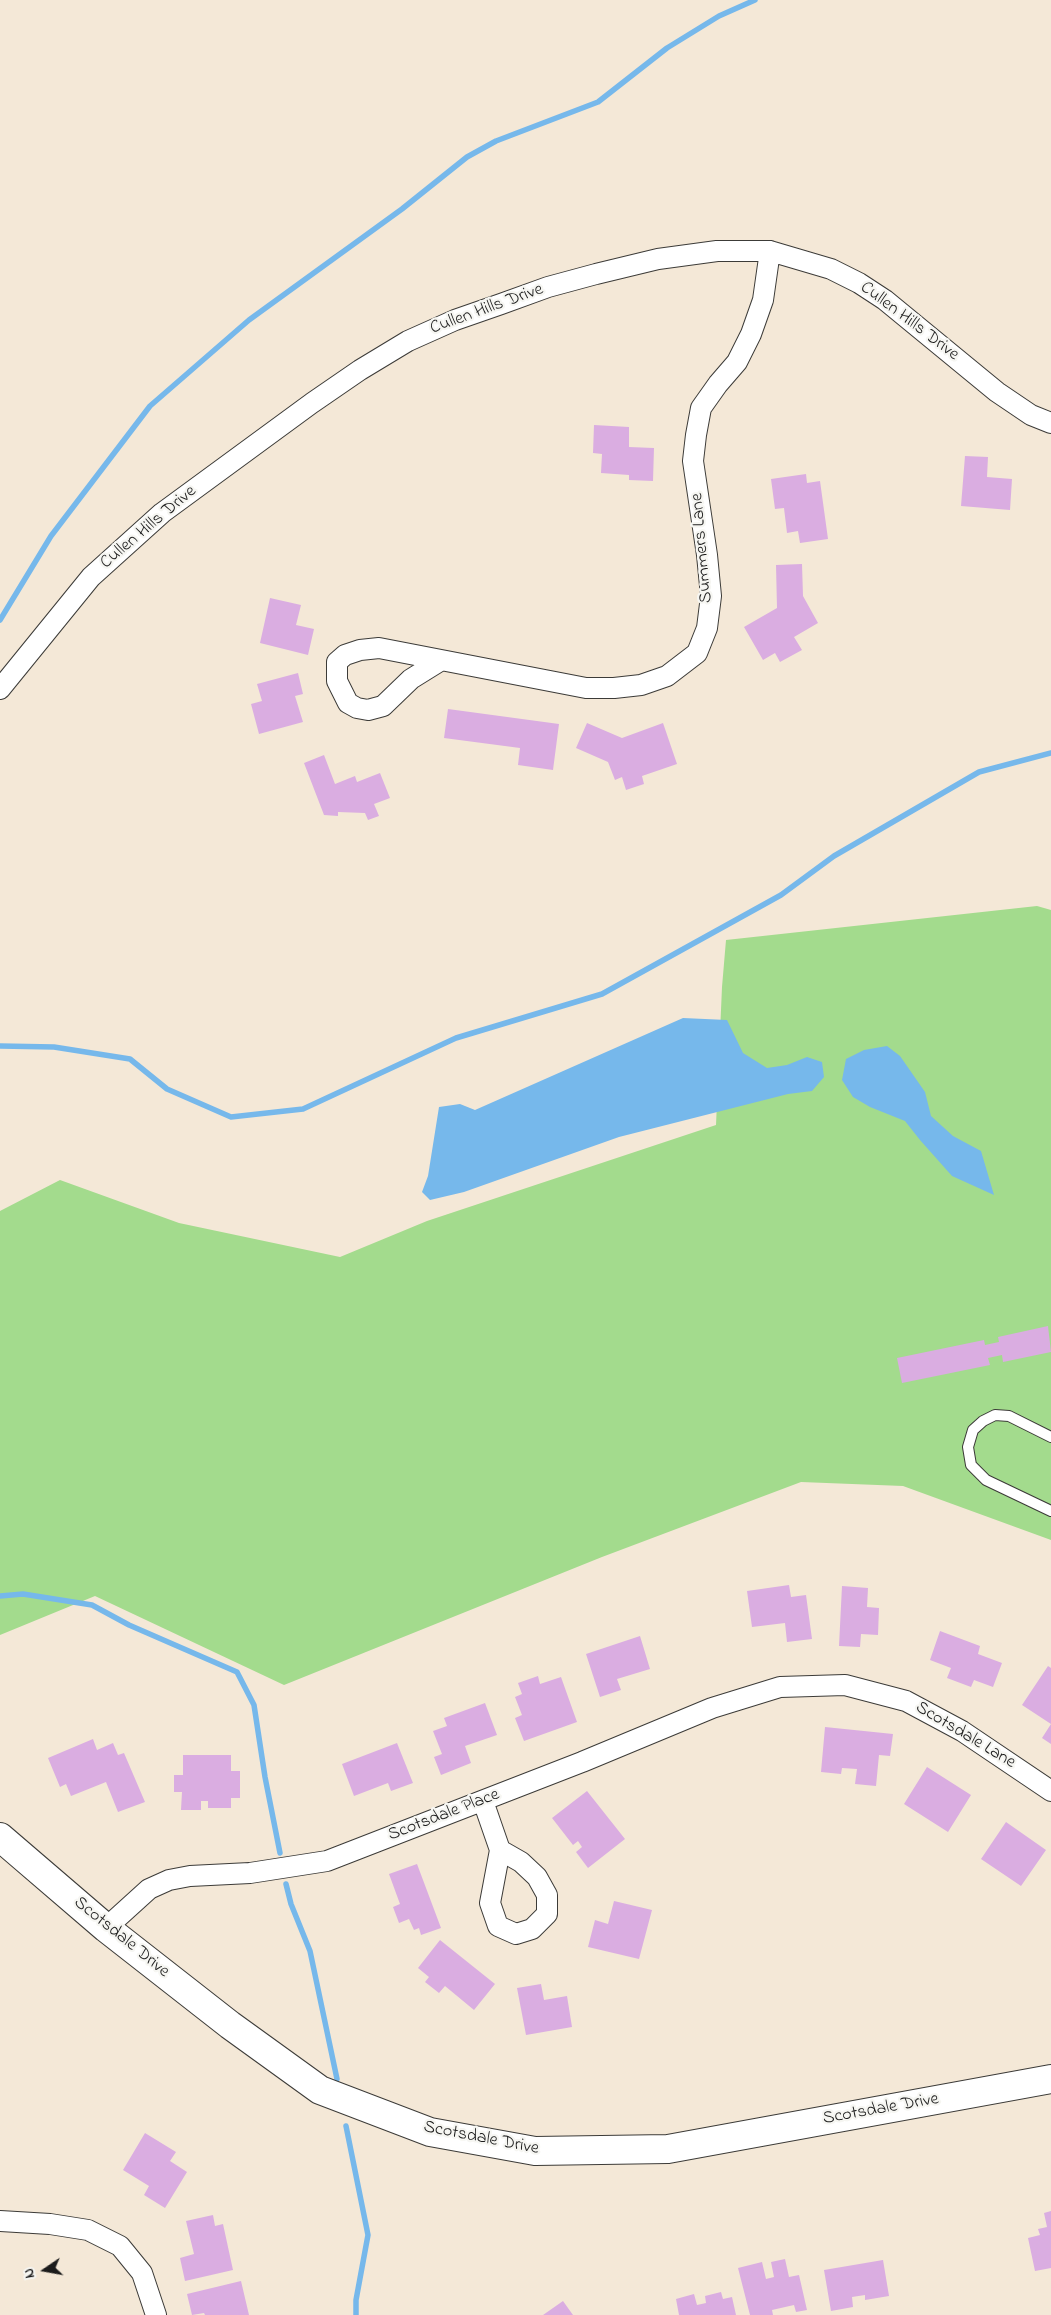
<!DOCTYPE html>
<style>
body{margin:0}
#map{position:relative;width:1051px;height:2315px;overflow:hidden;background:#f4e8d7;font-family:"Indie Flower",sans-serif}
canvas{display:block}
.north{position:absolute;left:20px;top:2245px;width:50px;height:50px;-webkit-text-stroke:4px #f6f6f2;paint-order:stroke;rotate:258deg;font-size:14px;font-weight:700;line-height:20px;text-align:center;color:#1c1c1c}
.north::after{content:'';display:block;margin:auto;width:18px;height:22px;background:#1c1c1c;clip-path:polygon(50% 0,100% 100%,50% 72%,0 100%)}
</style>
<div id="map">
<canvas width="1051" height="2315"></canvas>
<div class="north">N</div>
</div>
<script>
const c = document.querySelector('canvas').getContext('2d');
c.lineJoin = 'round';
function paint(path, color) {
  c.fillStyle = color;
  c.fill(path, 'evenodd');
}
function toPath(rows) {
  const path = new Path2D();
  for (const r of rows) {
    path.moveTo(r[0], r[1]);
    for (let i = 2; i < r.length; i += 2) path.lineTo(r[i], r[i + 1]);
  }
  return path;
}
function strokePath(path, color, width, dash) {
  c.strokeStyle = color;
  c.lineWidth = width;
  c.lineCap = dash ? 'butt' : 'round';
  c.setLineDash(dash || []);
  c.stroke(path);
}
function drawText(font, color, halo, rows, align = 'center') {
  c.font = font + ' "Indie Flower",sans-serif';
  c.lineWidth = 4.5;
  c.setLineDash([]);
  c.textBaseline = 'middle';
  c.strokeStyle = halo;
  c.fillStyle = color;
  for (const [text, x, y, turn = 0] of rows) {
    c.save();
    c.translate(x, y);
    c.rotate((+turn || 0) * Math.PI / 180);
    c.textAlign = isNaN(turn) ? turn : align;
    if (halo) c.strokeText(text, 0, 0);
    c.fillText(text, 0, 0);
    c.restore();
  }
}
paint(toPath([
 [1037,906,1051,910,1051,1540,903,1486,801,1482,602,1557,284,1685,95,1596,0,1635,0,1211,60,1180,179,1223,340,1257,427,1221,716,1125,722,987,726,940]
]), '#a3db8d');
paint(toPath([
 [683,1018,727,1020,743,1053,767,1068,787,1065,807,1057,822,1062,824,1077,812,1091,788,1094,619,1137,464,1192,430,1200,422,1192,428,1176,439,1107,460,1104,475,1110],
 [887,1046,900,1056,925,1092,931,1116,953,1136,981,1151,994,1195,952,1176,920,1140,905,1121,870,1107,853,1097,842,1080,846,1059,864,1050]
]), '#76b8eb');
strokePath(toPath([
 [0,620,51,536,150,406,249,320,402,209,467,157,496,141,598,102,667,48,719,16,755,0],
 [0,1046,54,1047,130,1059,167,1089,231,1117,303,1109,456,1038,602,994,781,895,834,856,979,772,1051,753],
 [0,1596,23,1594,92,1605,129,1625,237,1672,254,1705,265,1777,280,1853],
 [286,1884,291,1904,310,1951,337,2079],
 [346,2126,368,2235,356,2300,356,2315]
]), '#76b8eb', 5.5);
paint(toPath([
 [594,425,629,427,629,447,654,448,653,481,629,480,629,475,601,473,602,454,593,453],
 [965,456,988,457,987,477,1012,479,1010,510,961,506],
 [806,474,807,483,820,481,828,539,800,543,798,531,787,533,784,508,775,509,771,479],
 [802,564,803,596,818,623,794,637,802,650,780,662,775,653,763,660,744,627,777,608,776,565],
 [270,598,301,605,296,625,314,629,308,655,260,643],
 [298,673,303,694,295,696,303,722,259,734,251,704,262,701,257,684],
 [448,709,559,724,553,770,518,765,520,748,444,738],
 [587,723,622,738,663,723,677,764,642,776,644,784,626,790,622,777,615,780,608,762,576,748],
 [324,755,335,784,355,776,357,782,380,773,390,798,374,804,379,816,368,820,365,813,338,812,338,816,324,815,304,763],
 [1048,1326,1051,1352,1003,1362,1002,1355,988,1358,990,1365,902,1383,897,1358,984,1340,985,1345,999,1342,998,1337],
 [789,1585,791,1597,806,1595,812,1639,787,1642,785,1623,752,1627,747,1591],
 [842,1586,868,1588,867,1607,879,1608,878,1635,861,1634,860,1647,839,1646],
 [940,1631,980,1646,978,1654,1002,1663,993,1687,974,1680,971,1687,947,1678,951,1668,930,1660],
 [640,1636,650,1669,617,1679,621,1690,600,1697,586,1654],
 [1048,1666,1051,1668,1051,1744,1042,1738,1051,1724,1022,1705],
 [538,1676,540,1684,561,1677,577,1722,524,1741,515,1718,522,1715,515,1697,522,1694,518,1683],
 [485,1703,497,1735,465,1746,471,1763,441,1775,434,1757,442,1754,433,1731,447,1726,444,1718],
 [825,1727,893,1734,890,1756,879,1755,876,1786,855,1784,857,1769,842,1768,841,1774,821,1772],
 [93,1739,97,1750,113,1743,118,1755,124,1753,145,1802,118,1812,106,1782,71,1796,66,1784,60,1787,48,1758],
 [397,1743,413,1783,391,1791,388,1783,354,1796,342,1764],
 [183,1755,231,1755,231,1771,240,1771,240,1798,231,1798,231,1808,208,1808,208,1801,201,1801,201,1810,181,1810,182,1792,174,1792,174,1775,183,1775],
 [927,1767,971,1795,948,1832,904,1804],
 [587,1791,625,1839,588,1868,576,1852,582,1847,578,1841,573,1845,552,1818],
 [1006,1822,1046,1850,1021,1886,981,1859],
 [417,1864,441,1928,421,1935,419,1928,414,1930,409,1919,399,1923,393,1907,400,1904,389,1874],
 [614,1901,652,1910,639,1959,588,1947,595,1920,608,1924],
 [440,1940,495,1984,474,2010,445,1986,439,1993,425,1982,429,1977,418,1968],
 [541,1984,544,2000,567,1996,572,2027,526,2035,517,1988],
 [145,2133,176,2152,170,2161,187,2172,165,2208,144,2195,149,2186,123,2170],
 [1051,2211,1051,2268,1035,2271,1028,2238,1040,2235,1038,2229,1047,2227,1044,2213],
 [213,2215,215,2226,223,2224,233,2270,185,2281,180,2258,194,2254,186,2221],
 [785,2259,789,2277,799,2275,807,2310,796,2312,794,2305,772,2310,773,2315,750,2315,738,2268,762,2262,766,2279,774,2277,771,2262],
 [883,2260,889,2296,865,2300,865,2295,852,2297,853,2307,831,2311,824,2270],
 [241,2281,249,2315,205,2315,204,2313,192,2315,187,2294],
 [721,2292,723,2299,732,2297,736,2315,679,2315,676,2299,694,2294,697,2305,706,2303,705,2296],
 [563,2301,573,2315,543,2315]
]), '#daade1');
const lane = toPath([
 [1051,1437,1009,1416,995,1415,983,1421,973,1430,968,1447,971,1465,986,1480,1051,1511]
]);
const street = toPath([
 [440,661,411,679,383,706,368,710,357,708,348,703,337,681,337,662,345,655,360,650,379,648,586,688,614,688,641,685,667,676,697,653,707,628,711,596,707,555,693,461,696,435,701,408,718,384,737,362,751,334,763,300,770,251],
 [0,689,91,577,162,513,312,403,360,370,408,341,455,320,501,304,548,287,596,274,658,259,717,251,770,251,831,269,859,283,885,300,997,392,1031,415,1051,423],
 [483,1801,500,1850,490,1903,498,1926,516,1934,532,1929,547,1914,547,1895,537,1877,521,1862,500,1850],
 [106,1928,149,1889,169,1880,190,1876,250,1873,327,1861,582,1762,712,1708,780,1687,845,1685,906,1701,962,1731,1051,1791],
 [0,2221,50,2224,88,2230,120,2246,142,2273,156,2315]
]);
const secondary = toPath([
 [0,1837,106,1928,230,2025,320,2090,430,2132,535,2151,668,2149,1051,2079]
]);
strokePath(lane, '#3c3b38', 12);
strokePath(street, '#3c3b38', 22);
strokePath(secondary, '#3c3b38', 30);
strokePath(lane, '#fff', 10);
strokePath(street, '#fff', 20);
strokePath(secondary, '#fff', 28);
drawText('18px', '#1c1c1c', '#f6f6f2', [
 ["Cullen Hills Drive",487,310,-20],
 ["Cullen Hills Drive",909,322,37],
 ["Cullen Hills Drive",149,528,-40],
 ["Summers Lane",703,548,-95],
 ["Scotsdale Lane",965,1736,31],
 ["Scotsdale Place",444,1816,-21],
 ["Scotsdale Drive",121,1938,39],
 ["Scotsdale Drive",881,2110,-10],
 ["Scotsdale Drive",481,2139,11]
]);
</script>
